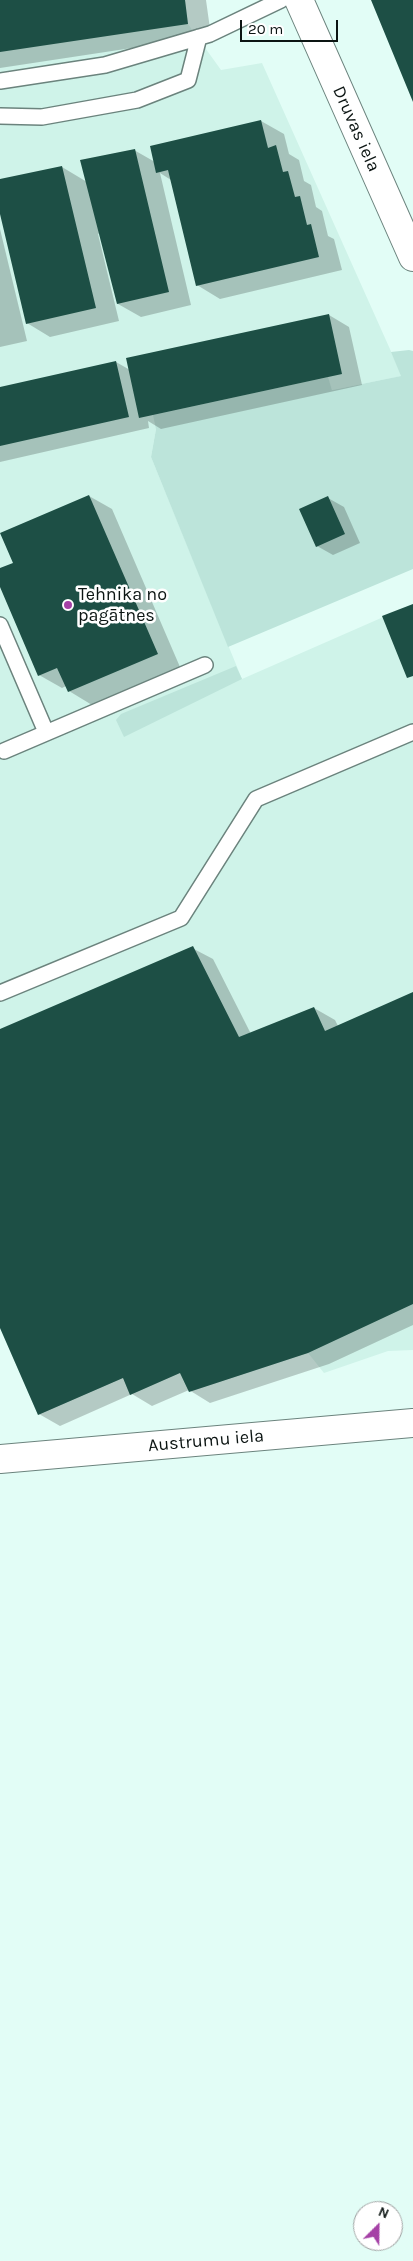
<!DOCTYPE html>
<meta charset="utf-8">
<style>
body{margin:0}
#map{position:relative;width:413px;height:2261px;overflow:hidden;background:#e2fdf6;font-family:Karla,sans-serif}
canvas{display:block}
.north{position:absolute;left:353px;top:2201px;width:50px;height:50px;box-sizing:border-box;background:#fff;border:1px solid #9ea1a1;border-radius:50%;rotate:23deg;font-size:14px;font-weight:700;line-height:20px;text-align:center;color:#0c1513}
.north::after{content:'';display:block;margin:auto;width:18px;height:22px;background:#a541a6;clip-path:polygon(50% 0,100% 100%,50% 72%,0 100%)}
.scale{position:absolute;left:240px;top:20px;width:98px;height:22px;box-sizing:border-box;border:2px solid #0c1513;border-top:0;padding-left:6px;font-size:15px;line-height:18px;white-space:nowrap;color:#0c1513;-webkit-text-stroke:4px #fff;paint-order:stroke}
</style>
<div id="map">
<canvas width="413" height="2261"></canvas>
<div class="north">N</div>
<div class="scale">20 m</div>
</div>
<script>
const c = document.querySelector('canvas').getContext('2d');
c.lineJoin = 'round';
function paint(path, color) {
  c.fillStyle = color;
  c.fill(path, 'evenodd');
}
function toPath(rows) {
  const path = new Path2D();
  for (const r of rows) {
    path.moveTo(r[0], r[1]);
    for (let i = 2; i < r.length; i += 2) path.lineTo(r[i], r[i + 1]);
  }
  return path;
}
function strokePath(path, color, width, dash) {
  c.strokeStyle = color;
  c.lineWidth = width;
  c.lineCap = dash ? 'butt' : 'round';
  c.setLineDash(dash || []);
  c.stroke(path);
}
function drawText(font, color, halo, rows, align = 'center') {
  c.font = font + ' Karla,sans-serif';
  c.lineWidth = 5;
  c.setLineDash([]);
  c.textBaseline = 'middle';
  c.strokeStyle = halo;
  c.fillStyle = color;
  for (const [text, x, y, turn = 0] of rows) {
    c.save();
    c.translate(x, y);
    c.rotate((+turn || 0) * Math.PI / 180);
    c.textAlign = isNaN(turn) ? turn : align;
    if (halo) c.strokeText(text, 0, 0);
    c.fillText(text, 0, 0);
    c.restore();
  }
}
paint(toPath([
 [0,0,185,0,188,24,221,70,262,63,402,376,332,390,327,377,156,429,151,457,242,679,413,604,413,1350,388,1351,324,1373,308,1353,189,1392,180,1373,130,1395,123,1378,38,1415,0,1328]
]), '#cff3e9');
paint(toPath([
 [409,350,413,351,413,569,228,647,151,457,156,429,153,415,328,377,332,390,401,376,391,352],
 [236,666,242,679,124,737,116,720,121,714]
]), '#bce4da');
paint(toPath([
 [0,0,206,0,211,36,0,68],
 [261,121,284,134,289,154,299,160,304,181,311,185,316,207,322,211,328,236,334,239,342,270,220,299,197,285,171,180,160,173,191,305,141,317,118,304,100,233,98,234,119,321,50,337,27,323,0,208,0,181,62,167,87,182,134,150,155,162],
 [0,229,27,341,0,347],
 [329,315,349,327,362,385,161,429,148,421,149,428,0,462,0,388,116,362,130,370],
 [89,496,112,509,180,667,92,705,69,691,66,686,62,688,39,675,0,584,0,570,14,563],
 [328,498,344,507,360,543,333,555,317,546],
 [192,948,213,959,251,1034,314,1008,335,1020,338,1026,413,993,413,1325,329,1364,210,1403,189,1390,152,1406,132,1394,60,1426,39,1414,0,1325,0,1031]
]), '#0003');
paint(toPath([
 [0,0,185,0,188,24,0,52],
 [371,0,413,0,413,102],
 [261,120,268,148,276,145,283,172,288,171,295,197,300,196,307,225,311,224,319,257,196,286,168,170,156,173,150,146],
 [135,149,169,292,117,304,80,160],
 [62,166,96,308,26,324,0,214,0,179],
 [329,314,342,374,139,418,126,358],
 [116,361,129,417,0,446,0,387],
 [89,495,158,654,68,692,57,668,38,676,0,587,0,568,13,563,0,533],
 [328,496,345,534,316,547,299,509],
 [413,604,413,676,407,678,382,616],
 [193,946,239,1037,314,1007,325,1031,413,992,413,1304,308,1353,189,1392,180,1373,130,1395,123,1378,38,1415,0,1328,0,1029]
]), '#1d4f45');
const lane = toPath([
 [0,81,105,65,210,34,281,0],
 [0,116,42,117,137,100,188,80,199,37],
 [0,625,46,732],
 [4,751,205,665],
 [0,993,181,918,256,799,413,732]
]);
const street = toPath([
 [299,0,413,257],
 [0,1459,413,1423]
]);
strokePath(lane, '#6b837d', 18);
strokePath(street, '#6b837d', 30);
strokePath(lane, '#fff', 15);
strokePath(street, '#fff', 28);
for (const [x, y, r, color] of [
 [68,605,5,"#a541a6"]
]) {
  const dot = new Path2D();
  dot.arc(x, y, r, 0, 2 * Math.PI);
  c.fillStyle = color;
  c.fill(dot);
  strokePath(dot, '#fff', 2);
}
drawText('18px', '#0c1513', '#fff', [
 ["Druvas iela",356,129,66],
 ["Austrumu iela",206,1441,-5]
]);
drawText('18px', '#0c1513', '#fff', [
 ["Tehnika no",78,595],
 ["pagātnes",78,616]
], 'left');
</script>
